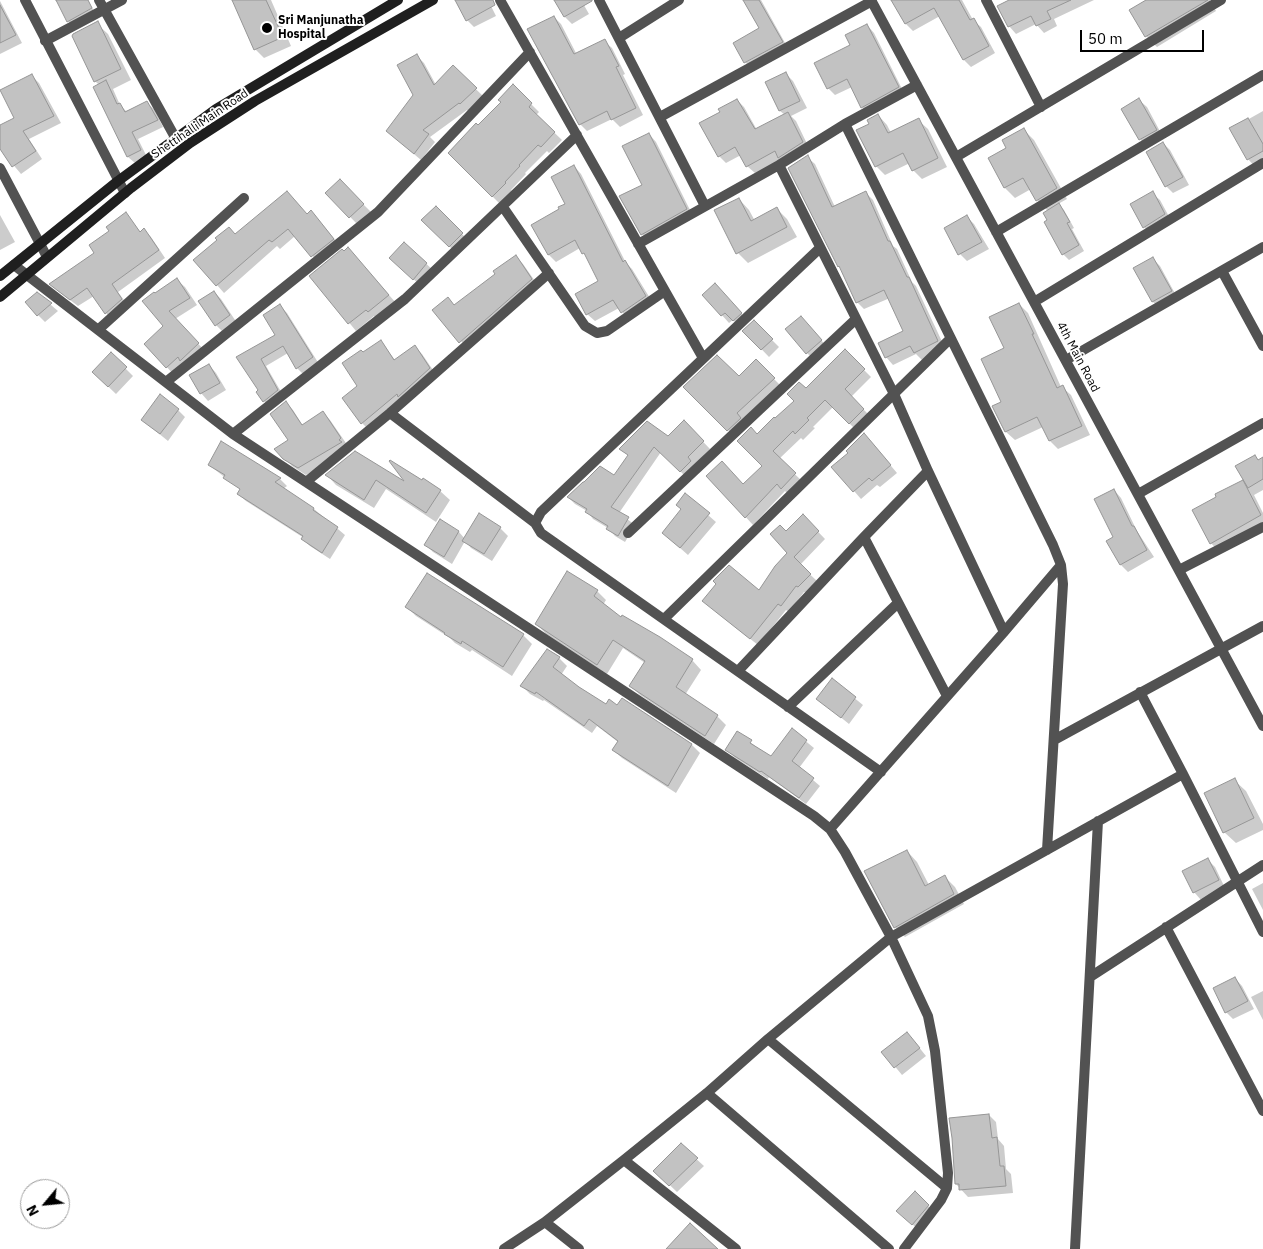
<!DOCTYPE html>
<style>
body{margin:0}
#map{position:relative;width:1263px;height:1249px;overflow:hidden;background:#fff;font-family:"IBM Plex Sans",sans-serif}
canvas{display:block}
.north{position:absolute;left:20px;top:1179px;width:50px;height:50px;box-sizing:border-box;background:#fff;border:1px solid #999;border-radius:50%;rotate:242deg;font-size:14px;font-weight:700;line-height:20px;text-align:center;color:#000}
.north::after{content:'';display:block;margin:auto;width:18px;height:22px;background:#000;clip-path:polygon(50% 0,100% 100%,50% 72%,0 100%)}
.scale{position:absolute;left:1080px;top:30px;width:124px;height:22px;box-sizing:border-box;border:2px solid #000;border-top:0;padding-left:6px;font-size:15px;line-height:18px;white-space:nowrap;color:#000;-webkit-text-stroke:4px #fff;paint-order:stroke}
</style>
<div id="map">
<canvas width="1263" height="1249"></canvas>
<div class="north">N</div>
<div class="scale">50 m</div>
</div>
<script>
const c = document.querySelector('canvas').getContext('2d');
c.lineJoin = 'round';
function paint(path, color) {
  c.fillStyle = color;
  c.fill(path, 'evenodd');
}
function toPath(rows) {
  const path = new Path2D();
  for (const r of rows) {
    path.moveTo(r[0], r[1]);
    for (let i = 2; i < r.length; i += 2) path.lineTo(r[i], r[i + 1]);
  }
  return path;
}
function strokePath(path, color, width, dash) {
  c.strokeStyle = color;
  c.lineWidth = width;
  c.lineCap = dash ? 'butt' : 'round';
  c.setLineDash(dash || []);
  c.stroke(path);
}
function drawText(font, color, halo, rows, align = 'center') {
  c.font = font + ' "IBM Plex Sans",sans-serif';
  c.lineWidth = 4;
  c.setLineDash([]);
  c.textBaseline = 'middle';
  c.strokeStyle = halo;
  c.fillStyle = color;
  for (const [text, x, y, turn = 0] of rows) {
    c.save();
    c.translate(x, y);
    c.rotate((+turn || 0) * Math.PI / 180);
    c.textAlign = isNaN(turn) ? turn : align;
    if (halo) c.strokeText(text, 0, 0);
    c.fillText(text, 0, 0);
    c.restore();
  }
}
paint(toPath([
 [55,0,88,0,98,18,76,29,68,21,60,5],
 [234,0,271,0,291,46,264,58,256,50],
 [456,0,488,0,496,16,474,27,467,20],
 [556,0,581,0,589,14,572,24,565,17],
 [745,0,761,0,789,50,753,70,745,62,761,29],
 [892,0,962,0,973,20,981,27,995,53,971,67,964,60,940,16,913,31,906,24],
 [1012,0,1094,0,1054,19,1057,26,1044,33,1036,24,1016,34,1009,26],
 [1149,0,1210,0,1216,11,1157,47,1146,36],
 [0,1,22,43,0,54],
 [554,17,561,24,577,55,604,41,612,48,625,74,623,75,643,115,620,127,612,119,587,131,580,124],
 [96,23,108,34,131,80,113,89,120,105,126,111,147,103,154,109,163,127,138,139,147,157,135,163,128,157,94,87,99,85,95,81],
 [867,25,874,33,905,95,869,114,862,107,852,87,835,95,828,88,852,45],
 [417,56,424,63,436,85,453,67,483,96,468,111,467,110,430,137,435,142,421,160,395,138,415,95],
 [786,74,793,81,807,108,791,116,796,121,810,150,755,173,747,166,741,155,726,163,719,156,721,112,737,100,744,107,757,130,785,115,780,111,767,83],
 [32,76,39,83,61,123,29,139,42,159,21,174,0,149,0,127,16,118],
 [513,86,539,112,536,115,562,140,549,153,547,151,525,173,526,174,511,190,512,191,500,204,449,153,502,102],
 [1139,100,1147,107,1163,137,1147,147,1140,139],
 [1263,111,1263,162,1255,167,1248,159,1231,129],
 [878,115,887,125,891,133,918,120,928,129,947,167,922,179,913,170,910,163,885,175,876,166,870,124],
 [1024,130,1034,140,1067,199,1058,204,1064,210,1074,228,1072,229,1084,251,1069,260,1063,254,1049,221,1048,211,1037,200,1031,189,1015,198,1005,188,989,159,1008,148],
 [649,134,656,142,693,216,649,241,642,234,644,185],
 [1163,143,1170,150,1189,185,1173,193,1166,186],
 [807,157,815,164,835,207,865,192,873,200,893,246,897,249,912,282,916,286,945,348,922,360,916,354,893,365,886,357,905,332,890,298,864,309,857,302,842,269,839,266],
 [574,166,581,174,626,263,632,269,653,303,629,320,619,308,595,321,587,314,600,281,588,258,580,248,556,262,549,255,532,226,561,210,566,204],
 [340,181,371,212,357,224,327,193],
 [287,192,307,215,311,212,318,219,340,246,319,263,295,236,280,249,277,246,224,293,195,260,235,236],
 [1152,193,1160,200,1172,222,1151,234,1144,227],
 [739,199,749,210,755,221,777,209,787,219,797,237,748,263,738,253,716,211],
 [436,208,469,241,457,254,423,220],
 [126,214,141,233,144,230,151,237,165,258,118,292,129,307,113,321,106,313,94,296,78,306,58,291,96,253,111,232],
 [0,215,15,242,0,250],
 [967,217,974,224,989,249,967,261,960,254],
 [404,243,434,271,421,286,398,265],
 [355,256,396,303,376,319,374,316,356,331,311,276],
 [516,257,523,264,539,287,468,349,434,310,455,306,497,275],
 [1153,259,1160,266,1178,299,1161,309,1153,302,1135,269],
 [177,280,185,287,197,305,175,319,205,351,174,375,146,344,165,326,155,295],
 [214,292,221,299,237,323,223,332,216,325],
 [722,292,748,321,741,328,733,320,729,323,704,295],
 [37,293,58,311,45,322,38,315],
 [1019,304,1028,313,1061,387,1062,387,1071,395,1090,435,1058,449,1050,441,1043,427,1015,440,1006,432,994,406,1002,403,1005,349],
 [280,306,287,313,319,364,304,375,297,368,288,353,266,366,284,397,270,408,264,401,260,390,238,358,277,336],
 [754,322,779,347,769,357,744,331],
 [808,325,828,348,814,360,807,353],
 [381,342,395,360,415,347,422,354,437,376,369,430,362,423,359,387,363,353],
 [845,351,871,377,851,397,871,417,857,431,833,407,813,427,815,428,803,440,801,438,779,459,802,481,789,495,785,491,753,525,708,476,743,485,763,466,757,435,775,420],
 [111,354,133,376,116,394,93,372],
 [756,361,781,386,735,437,685,387,739,378],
 [209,365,216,373,226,390,208,401,201,393],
 [286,403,293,410,303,426,323,413,330,420,348,446,348,450,306,475,292,466,276,449,289,440],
 [178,410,185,417,168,441,142,420],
 [691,429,710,449,694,465,687,478,661,452,619,513,635,525,625,542,615,536,608,528,593,519,587,511,575,504,568,497,615,476,629,456,621,449,668,438],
 [871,442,897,473,880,487,877,485,861,499,833,467],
 [222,443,280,479,287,486,283,489,314,509,345,535,330,559,310,546,303,539,304,538,246,501,238,494,241,490,209,465],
 [355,452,409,485,440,491,450,500,436,522,386,489,374,508,336,485,327,475],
 [1255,457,1259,460,1263,458,1263,490,1254,495,1263,513,1263,528,1220,553,1211,543,1218,497,1242,481,1247,486],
 [1114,490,1121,498,1137,531,1154,557,1128,572,1121,565,1108,542,1115,538],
 [685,495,716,522,688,555,663,533,682,510],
 [480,515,500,528,508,536,492,561,471,548,465,541,452,564,433,552,426,545,440,521,459,532,465,539],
 [803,516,825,539,800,565,817,581,806,593,804,592,789,612,786,610,758,645,711,608,759,591,789,553,786,532],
 [597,591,606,600,603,605,622,619,692,660,701,670,685,695,717,716,726,725,714,744,640,695,631,686,645,663,623,648,607,674,546,634,537,624],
 [407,607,523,635,532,644,512,676,472,650,470,652,455,643,450,638,416,616],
 [559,658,567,666,561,675,606,706,618,707,622,700,692,745,700,753,676,793,622,758,613,750,618,742,597,726,592,733,544,700,543,701,530,694,522,686],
 [832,680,863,705,849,724,818,699],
 [792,730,814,748,799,768,820,786,806,804,769,777,768,779,734,757,727,749,737,732,771,758],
 [1234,780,1246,791,1263,824,1263,830,1236,843,1224,832],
 [907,851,917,862,929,885,945,877,955,887,964,904,905,937,895,927],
 [1208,860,1215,867,1225,888,1201,900,1194,892,1184,872],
 [1263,883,1263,910,1252,889],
 [1235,978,1242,986,1254,1009,1233,1019,1226,1012],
 [1263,991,1263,1020,1251,997],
 [914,1041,926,1056,902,1075,883,1052],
 [989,1115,996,1122,998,1139,1004,1146,1006,1169,1011,1174,1013,1193,968,1197,956,1184],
 [681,1145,704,1166,677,1192,655,1171],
 [915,1193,935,1213,920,1231,905,1218]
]), '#0003');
const building = toPath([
 [56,0,88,0,92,8,67,22,56,0],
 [232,0,266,0,283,37,254,50,232,0],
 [455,0,493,0,495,5,466,21,455,0],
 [554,0,592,0,592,1,564,17,554,0],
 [743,0,759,0,783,42,744,63,733,43,759,28,743,0],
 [891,0,959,0,970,20,974,18,989,46,963,60,934,8,905,24,891,0],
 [1009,0,1071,0,1047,11,1051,19,1036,26,1031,16,1008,27,997,6,1009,0],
 [1146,0,1208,0,1145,37,1129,10,1146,0],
 [0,5,16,35,0,43,0,5],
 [554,16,574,54,605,39,619,66,616,67,636,108,611,120,607,111,579,125,527,29,554,16],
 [98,21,121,69,94,82,72,36,73,34,98,21],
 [867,24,899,87,861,108,847,79,827,89,814,63,850,45,845,35,867,24],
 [417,54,434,85,453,65,477,88,460,104,459,103,423,130,429,134,414,154,386,131,413,95,397,65,417,54],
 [786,72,800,101,779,111,765,82,786,72],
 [32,74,54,116,23,131,36,151,12,167,0,149,0,125,14,118,0,90,32,74],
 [106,80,117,104,120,103,125,112,147,101,158,120,132,132,141,150,127,157,93,87,106,80],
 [513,84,532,103,529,107,555,132,541,147,538,145,519,165,520,166,505,182,506,183,492,197,448,153,476,123,478,125,501,102,498,100,513,84],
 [1139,98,1157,130,1139,140,1121,109,1139,98],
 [737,99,755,129,788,112,803,142,778,158,775,151,746,167,735,147,718,157,699,123,720,112,718,109,737,99],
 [878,114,888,133,919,118,938,158,912,171,903,153,875,167,856,130,869,124,867,120,878,114],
 [1248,118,1263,144,1263,151,1247,160,1229,128,1248,118],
 [1024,128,1057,188,1036,201,1023,178,1004,188,988,158,1006,148,1002,140,1024,128],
 [649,133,687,209,641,235,619,196,642,185,622,146,649,133],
 [1163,142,1183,177,1165,187,1146,152,1163,142],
 [808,155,832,207,866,191,888,241,890,241,907,277,909,277,938,341,914,353,910,346,885,358,878,343,903,331,884,290,856,303,839,266,838,267,788,168,808,155],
 [574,165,623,262,625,260,646,296,621,313,613,300,586,315,575,294,598,281,584,253,582,254,575,240,548,255,531,225,559,209,558,207,565,204,551,177,574,165],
 [340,179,364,204,349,218,325,193,340,179],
 [287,191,307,214,311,210,334,239,311,257,288,229,272,242,269,240,216,286,193,260,217,240,215,238,229,227,235,234,287,191],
 [1153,191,1165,214,1143,228,1130,204,1153,191],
 [739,198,751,221,777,207,787,227,736,254,714,210,739,198],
 [1059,203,1070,222,1067,223,1079,245,1062,255,1044,222,1047,220,1043,213,1059,203],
 [436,206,463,233,449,247,421,220,436,206],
 [126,212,140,232,144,228,159,250,112,284,122,299,105,314,87,288,70,300,49,284,94,253,89,245,109,231,106,227,126,212],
 [967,215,982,242,958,255,944,228,967,215],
 [404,242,427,263,413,280,389,258,404,242],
 [348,247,389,295,368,312,366,310,348,324,309,276,342,249,344,251,348,247],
 [516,255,532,279,459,343,432,310,448,297,454,305,495,274,493,271,516,255],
 [1153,257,1172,291,1152,302,1133,268,1153,257],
 [177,278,190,298,169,311,199,343,180,361,178,357,166,368,144,344,163,326,142,301,154,292,155,293,177,278],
 [715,283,742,313,733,321,725,313,721,316,702,295,715,283],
 [214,291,230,315,215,326,198,301,214,291],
 [37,292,52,303,37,316,25,302,37,292],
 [1019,303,1034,334,1032,334,1057,388,1063,385,1082,426,1049,441,1037,417,1005,432,992,406,1001,402,981,359,1004,348,989,317,1019,303],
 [280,304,313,357,296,369,283,346,261,359,278,390,263,402,256,392,258,390,236,357,275,335,263,315,280,304],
 [801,316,822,340,806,354,785,329,801,316],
 [754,320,773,339,761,350,742,331,754,320],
 [381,340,394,360,415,345,430,368,398,397,397,394,361,424,342,398,357,386,342,363,361,350,363,352,381,340],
 [845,349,865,369,845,389,864,409,849,424,825,400,807,418,809,420,795,434,793,431,773,451,796,473,781,489,777,484,745,518,706,476,722,461,743,484,762,466,737,441,751,427,757,434,774,417,775,418,794,401,787,394,799,382,806,388,845,349],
 [111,352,127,367,108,387,92,372,111,352],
 [717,355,739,376,756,359,775,378,737,413,741,418,727,431,683,387,717,355],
 [209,364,220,383,200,394,189,375,209,364],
 [160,394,179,409,160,434,141,420,160,394],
 [286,401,302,425,323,411,341,438,339,440,342,442,298,468,283,459,274,449,288,440,270,414,286,401],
 [684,420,704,441,688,457,691,461,680,472,654,447,611,507,629,517,618,536,606,529,608,526,585,512,587,509,567,497,583,482,584,482,600,466,614,475,628,455,619,449,647,421,668,436,684,420],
 [864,433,891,465,872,481,869,478,853,492,831,467,848,453,846,451,864,433],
 [221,441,281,478,275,482,314,508,313,510,338,527,322,553,301,539,303,536,237,494,240,489,223,478,225,475,208,465,221,441],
 [355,451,404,481,389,461,390,460,422,480,423,478,441,490,426,513,376,480,364,500,325,475,355,451],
 [1255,455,1258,460,1263,457,1263,479,1248,488,1235,466,1255,455],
 [1243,480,1261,515,1210,544,1192,510,1216,497,1215,494,1243,480],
 [1114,489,1132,526,1134,526,1147,550,1120,565,1106,541,1113,537,1094,499,1114,489],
 [685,493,710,513,680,548,662,533,681,509,676,505,685,493],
 [479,513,501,527,484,554,462,541,479,513],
 [803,514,819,531,794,557,811,574,798,587,796,586,781,606,778,604,750,639,702,601,716,584,713,581,729,565,759,590,775,566,787,553,770,534,780,525,786,531,803,514],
 [440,519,459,531,444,557,424,545,440,519],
 [567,571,598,590,594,596,621,617,622,615,660,637,693,659,676,687,718,715,705,736,629,686,645,661,613,640,597,665,535,624,567,571],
 [427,573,524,634,503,667,462,641,461,644,444,634,445,633,405,607,427,573],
 [547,649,560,657,553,667,579,687,606,704,609,699,617,705,622,698,692,744,668,786,612,750,618,741,589,719,584,726,536,692,535,694,520,686,547,649],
 [832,678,856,697,841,718,816,699,832,678],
 [792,728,807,740,792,761,814,778,799,798,761,771,760,772,725,750,737,731,752,740,750,743,771,756,792,728],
 [1235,778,1254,818,1223,833,1204,793,1235,778],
 [907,850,925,886,945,875,954,894,894,928,864,871,907,850],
 [1208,858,1219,880,1193,893,1182,871,1208,858],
 [1235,977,1248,1001,1225,1013,1213,988,1235,977],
 [907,1032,920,1048,894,1068,881,1052,907,1032],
 [989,1114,992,1138,997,1137,1000,1166,1004,1166,1006,1186,959,1190,959,1184,955,1184,952,1138,949,1118,989,1114],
 [681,1143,698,1158,669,1186,653,1171,681,1143],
 [915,1191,929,1205,912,1225,896,1211,915,1191],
 [690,1223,718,1249,666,1249,690,1223]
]);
paint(building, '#c2c2c2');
strokePath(building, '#969696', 1);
strokePath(toPath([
 [25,0,125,193],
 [99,0,176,139],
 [500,0,703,358],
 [599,0,705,206],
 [871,0,1263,726],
 [986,0,1041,107],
 [619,38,679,0],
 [45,41,122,0],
 [660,117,872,1],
 [845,124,1053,545,1061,565,1063,584,1047,850],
 [956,157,1221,0],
 [779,165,894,394,928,471,1004,632],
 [0,168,47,257],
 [503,207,585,326,597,333,607,331,665,291],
 [996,232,1263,75],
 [638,244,779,165,845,124,917,85],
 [820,248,541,512,535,523,541,533,881,772],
 [14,265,233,434,814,816,830,829,845,852,891,937,928,1016,935,1051,948,1173,947,1188,941,1200,904,1249],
 [1222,271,1263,346],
 [1034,302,1263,163],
 [99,329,244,198],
 [1066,360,1263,247],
 [166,382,378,212,530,52],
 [390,413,535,523],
 [233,434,405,299,577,135],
 [306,482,390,413,549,273],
 [1138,494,1263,423],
 [628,533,856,319],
 [864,537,947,696],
 [1179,570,1263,527],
 [664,619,950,339],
 [738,671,864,537,928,471],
 [1140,692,1183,774,1263,932],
 [788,707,898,603],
 [1054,740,1263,626],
 [830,829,1004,632,1061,565],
 [1166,927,1263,1111],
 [1090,977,1263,865],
 [768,1039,947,1188],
 [707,1093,889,1249],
 [624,1160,736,1249],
 [545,1222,579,1249],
 [504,1249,545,1222,624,1160,707,1093,768,1039,891,937,1183,774],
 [1075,1249,1098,821]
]), '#525252', 10);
strokePath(toPath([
 [0,276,118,181,216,109,398,0],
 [0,297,131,188,190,143,255,101,433,0]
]), '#1f1f1f', 10);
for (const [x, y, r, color] of [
 [267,28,6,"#000"]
]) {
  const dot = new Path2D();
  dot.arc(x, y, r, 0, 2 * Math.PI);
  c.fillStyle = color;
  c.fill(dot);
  strokePath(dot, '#fff', 2);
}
drawText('bold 12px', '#000', '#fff', [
 ["Sri Manjunatha",278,21],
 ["Hospital",278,35]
], 'left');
drawText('12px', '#000', '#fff', [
 ["Shettihalli Main Road",200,124,-34],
 ["4th Main Road",1078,357,62]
]);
</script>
